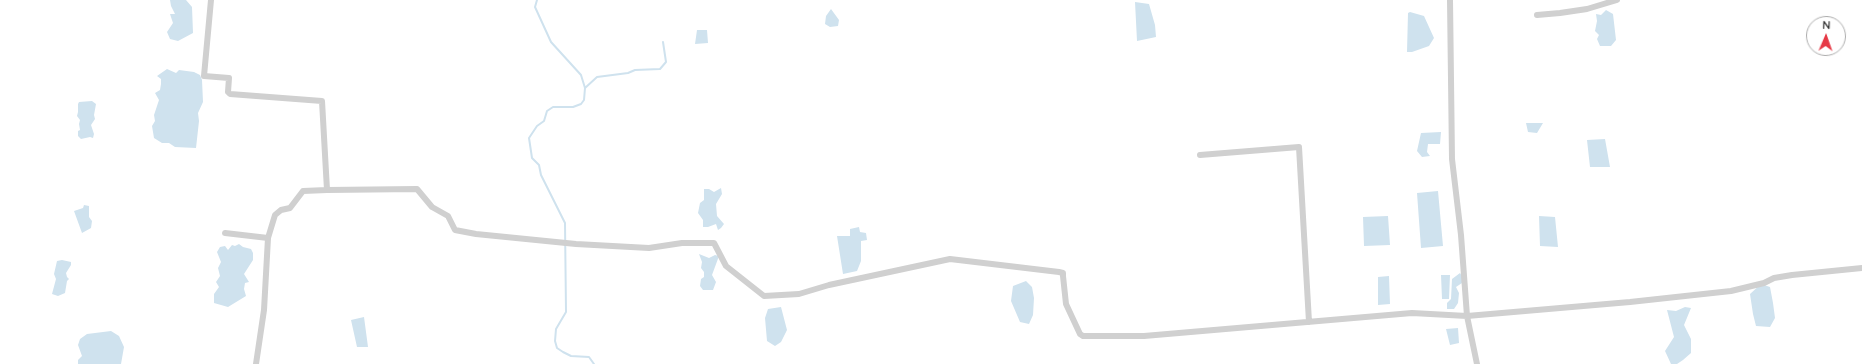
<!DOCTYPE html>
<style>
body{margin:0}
#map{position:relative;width:1862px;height:364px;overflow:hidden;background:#fff;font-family:Quicksand,sans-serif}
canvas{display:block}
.north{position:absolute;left:1806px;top:16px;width:40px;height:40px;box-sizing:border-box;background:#fff;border:1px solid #adadad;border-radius:50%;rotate:2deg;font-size:11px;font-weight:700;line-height:16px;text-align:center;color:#333}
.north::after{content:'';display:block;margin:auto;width:14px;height:18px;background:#e63946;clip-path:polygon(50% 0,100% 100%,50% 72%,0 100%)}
</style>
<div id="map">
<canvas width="1862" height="364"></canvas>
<div class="north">N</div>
</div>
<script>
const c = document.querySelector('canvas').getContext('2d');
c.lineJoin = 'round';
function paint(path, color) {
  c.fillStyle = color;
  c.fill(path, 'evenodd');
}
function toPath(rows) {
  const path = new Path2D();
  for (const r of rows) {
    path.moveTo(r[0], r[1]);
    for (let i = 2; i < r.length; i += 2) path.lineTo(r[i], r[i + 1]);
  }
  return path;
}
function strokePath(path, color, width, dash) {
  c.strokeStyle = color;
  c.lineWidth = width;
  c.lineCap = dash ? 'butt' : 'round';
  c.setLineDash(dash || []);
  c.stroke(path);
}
paint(toPath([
 [170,0,186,0,192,7,193,33,178,41,170,39,167,32,173,23,170,14,175,14,171,6],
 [1135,2,1149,4,1155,25,1156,37,1137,41],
 [831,9,839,20,838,26,830,27,825,24,826,16],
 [1606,10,1613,14,1616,40,1611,46,1600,46,1597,39,1599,35,1595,31,1597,21,1596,14,1601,15],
 [1410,12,1424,16,1434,38,1429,46,1412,52,1407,52,1408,13],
 [697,30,707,30,708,43,695,44],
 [167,69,176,73,179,70,194,72,200,75,202,80,203,102,198,113,199,121,196,148,175,147,169,143,162,143,154,138,152,126,155,121,154,115,159,100,155,93,160,90,161,84,161,79,157,76],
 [92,101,96,104,94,115,95,119,91,125,94,134,93,138,90,137,81,139,78,136,78,131,80,130,79,124,80,120,77,116,78,112,78,104,79,102],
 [1526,123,1543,123,1537,133,1528,132],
 [1441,132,1440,144,1428,144,1427,152,1430,156,1422,157,1417,151,1421,133],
 [1605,139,1610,167,1590,167,1587,140],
 [721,188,722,194,716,204,717,216,724,224,721,228,718,230,716,224,708,227,703,227,703,220,698,213,700,203,704,200,704,189,709,189,714,192],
 [1438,191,1443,246,1421,248,1417,193],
 [84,205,89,206,89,217,92,221,91,228,82,233,74,211,83,208],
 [1388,216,1390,245,1364,246,1363,217],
 [1539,216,1555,217,1558,247,1540,246],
 [859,227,860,232,866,233,867,240,861,241,861,261,857,271,843,274,837,236,850,236,850,229],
 [239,244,243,247,251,249,253,253,253,260,244,274,249,282,245,283,244,289,246,296,228,307,214,303,214,294,219,287,216,282,220,276,218,268,221,262,217,252,220,247,225,246,228,250,232,245,235,246],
 [699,254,709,258,715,255,719,256,712,275,716,282,713,290,703,290,700,286,701,279,704,277,704,272,701,268,702,262],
 [62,260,71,262,71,265,66,273,67,277,69,279,67,281,65,293,58,296,52,294,56,279,54,274,57,261],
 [1460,273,1462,276,1462,283,1456,287,1459,293,1458,303,1454,309,1447,309,1447,303,1451,299,1452,279],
 [1441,275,1450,275,1449,299,1442,299],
 [1389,276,1390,304,1378,305,1378,277],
 [1026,281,1032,287,1034,298,1033,315,1029,324,1020,322,1011,301,1013,286],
 [1761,284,1770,287,1773,303,1775,318,1770,327,1756,326,1753,314,1750,294],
 [781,307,787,330,781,342,775,346,767,341,765,318,768,309],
 [1685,307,1691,308,1684,325,1691,339,1691,353,1683,360,1677,364,1671,364,1665,351,1674,337,1667,310,1676,311],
 [364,317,368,347,357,347,351,320],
 [1458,328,1459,343,1450,345,1446,329],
 [111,331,119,336,124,347,121,364,78,364,78,360,82,356,78,345,80,339,87,334]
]), '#cfe2ee');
strokePath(toPath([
 [537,0,535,7,551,42,581,75,585,88,584,100,581,104,573,107,553,107,547,111,544,121,537,126,529,138,532,158,539,165,541,175,565,223,566,312,556,329,555,341,557,348,563,352,571,356,589,357,594,364],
 [585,88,597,77,628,73,635,70,660,69,666,62,663,42]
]), '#cfe2ee', 2);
strokePath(toPath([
 [211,0,204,76,229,78,228,92,230,94,322,101,327,190,417,189,432,207,448,216,455,230,476,234,576,244,649,248,682,243,714,243,726,266,764,296,799,294,829,285,950,259,1059,272,1063,273,1063,276,1066,304,1080,334,1083,336,1144,336,1412,313,1467,316,1630,302,1731,291,1764,283,1774,278,1792,275,1862,268],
 [1450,0,1452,159,1461,235,1467,316,1477,364],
 [1537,15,1560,13,1587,9,1617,0],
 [1200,155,1299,147,1309,322],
 [225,233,268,238],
 [256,364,264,310,268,238,275,215,281,210,290,208,303,191,327,190]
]), '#d0d0d0', 6);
</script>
